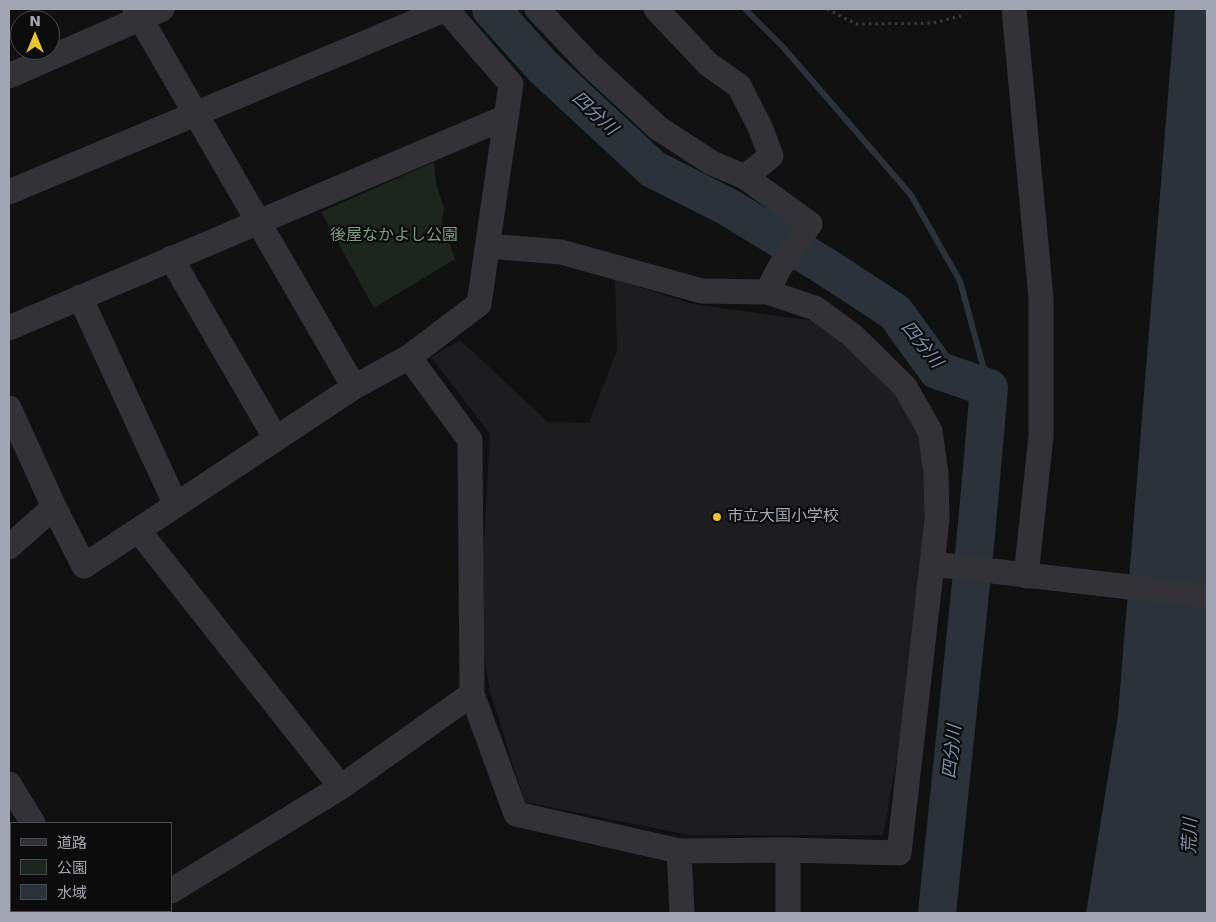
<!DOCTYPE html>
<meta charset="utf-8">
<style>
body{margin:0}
#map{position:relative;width:1216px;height:922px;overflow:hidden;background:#111112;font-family:"DejaVu Sans","Noto Sans JP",sans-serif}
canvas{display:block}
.frame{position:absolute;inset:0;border:10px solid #a3a6b2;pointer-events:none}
.legend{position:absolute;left:10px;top:822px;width:162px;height:90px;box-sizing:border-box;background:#0c0c0d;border:1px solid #484a4f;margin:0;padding:6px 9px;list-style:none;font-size:15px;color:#a3a6b2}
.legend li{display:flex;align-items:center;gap:10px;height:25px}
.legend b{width:25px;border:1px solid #484a4f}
.north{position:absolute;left:10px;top:10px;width:50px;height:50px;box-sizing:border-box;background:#0c0c0d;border:1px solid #484a4f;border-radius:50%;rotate:0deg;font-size:14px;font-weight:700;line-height:20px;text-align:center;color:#a3a6b2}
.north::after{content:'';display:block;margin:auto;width:18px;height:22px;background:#e6c435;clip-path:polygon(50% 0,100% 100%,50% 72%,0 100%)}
</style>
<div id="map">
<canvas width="1216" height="922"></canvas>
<div class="frame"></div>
<ul class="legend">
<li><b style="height:6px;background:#323237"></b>道路</li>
<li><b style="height:14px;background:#1e251f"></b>公園</li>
<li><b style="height:14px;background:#2b323a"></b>水域</li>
</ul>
<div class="north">N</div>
</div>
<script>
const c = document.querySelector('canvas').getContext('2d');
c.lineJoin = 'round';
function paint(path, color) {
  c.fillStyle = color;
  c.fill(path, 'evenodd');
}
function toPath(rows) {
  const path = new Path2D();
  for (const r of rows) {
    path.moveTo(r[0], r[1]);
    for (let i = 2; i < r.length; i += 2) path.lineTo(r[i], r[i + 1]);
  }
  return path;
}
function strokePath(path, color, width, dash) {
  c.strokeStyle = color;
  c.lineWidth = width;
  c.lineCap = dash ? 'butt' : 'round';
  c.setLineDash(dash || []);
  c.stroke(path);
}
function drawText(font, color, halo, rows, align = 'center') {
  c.font = font + ' "DejaVu Sans","Noto Sans JP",sans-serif';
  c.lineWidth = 4.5;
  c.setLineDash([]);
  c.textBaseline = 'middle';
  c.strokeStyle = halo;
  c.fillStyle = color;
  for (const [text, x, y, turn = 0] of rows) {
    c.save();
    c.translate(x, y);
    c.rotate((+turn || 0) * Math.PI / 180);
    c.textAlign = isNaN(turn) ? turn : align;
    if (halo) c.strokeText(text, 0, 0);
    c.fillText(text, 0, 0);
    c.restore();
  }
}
paint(toPath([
 [615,279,692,304,822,322,897,392,917,418,926,470,929,533,899,748,883,835,689,835,525,802,490,691,479,625,490,434,431,357,460,340,548,422,589,423,617,350]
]), '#1d1d1f');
paint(toPath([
 [434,162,436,184,444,208,442,221,455,259,374,308,321,212]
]), '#1e251f');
paint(toPath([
 [1175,9,1207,9,1207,913,1086,913,1118,715]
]), '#2b323a');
strokePath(toPath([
 [745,9,783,47,911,195,960,281,989,388]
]), '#2b323a', 6);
strokePath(toPath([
 [491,9,543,67,653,169,728,207,826,267,895,312,937,370,989,388,976,535,937,913]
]), '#2b323a', 38);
strokePath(toPath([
 [827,9,856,24,933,23,961,16]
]), '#38393e', 3, [2.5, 4]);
strokePath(toPath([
 [135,9,354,387],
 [537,9,589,64,658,128,712,163,745,177,810,224,780,267,767,292,815,308,852,335,905,387,930,431,936,473,937,520,899,853,788,850,679,851],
 [656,9,708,64,739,86,760,127,771,156,745,177],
 [1014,9,1041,298,1041,436,1026,576],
 [9,76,162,9],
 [9,192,446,9],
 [488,246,561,252,702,291,767,292],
 [171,258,276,439],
 [80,297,176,505],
 [9,328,506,117],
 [409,357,470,440,472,694,516,814,679,851,682,913],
 [9,408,54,507,84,566,354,387,409,357,479,304,511,84,446,9],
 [138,530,341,787],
 [9,547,54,507],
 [932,564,1207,596],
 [9,784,33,823],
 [788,850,788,913],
 [171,891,341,787,472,694],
 [86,911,87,913],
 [136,913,140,911]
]), '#323237', 25);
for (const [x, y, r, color] of [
 [717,517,5,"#e6c435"]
]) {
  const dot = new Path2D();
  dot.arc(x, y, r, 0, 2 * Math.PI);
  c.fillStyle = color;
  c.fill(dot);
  strokePath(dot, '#0c0c0d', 2);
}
drawText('16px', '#7b9c82', '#0c0c0d', [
 ["後屋なかよし公園",394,236]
]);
drawText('16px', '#a3a6b2', '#0c0c0d', [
 ["市立大国小学校",727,517]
], 'left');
drawText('italic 18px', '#7b8eac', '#0c0c0d', [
 ["四分川",594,114,43],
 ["四分川",921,345,51],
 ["四分川",953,752,-84],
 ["荒川",1191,836,-88]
]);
</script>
